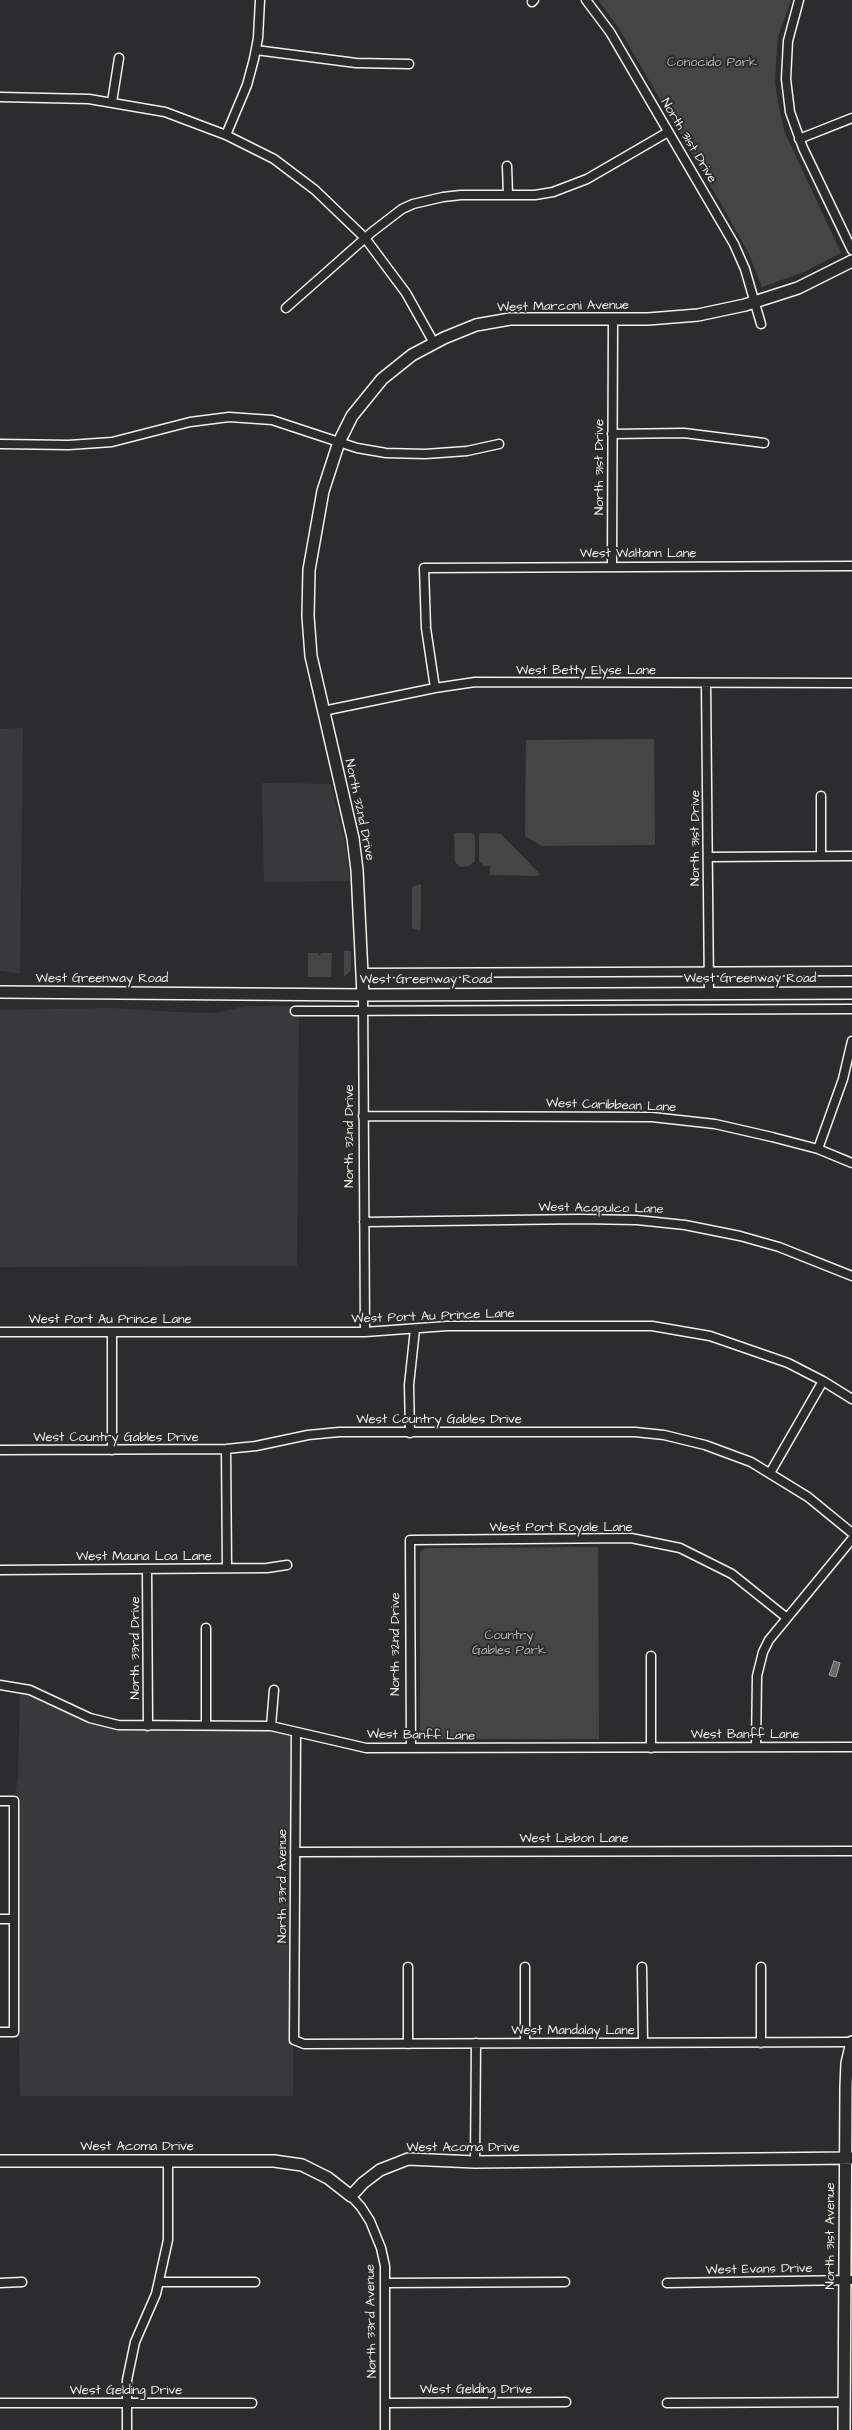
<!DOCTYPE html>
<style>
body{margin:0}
canvas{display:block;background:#2a2d2e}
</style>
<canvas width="852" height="2430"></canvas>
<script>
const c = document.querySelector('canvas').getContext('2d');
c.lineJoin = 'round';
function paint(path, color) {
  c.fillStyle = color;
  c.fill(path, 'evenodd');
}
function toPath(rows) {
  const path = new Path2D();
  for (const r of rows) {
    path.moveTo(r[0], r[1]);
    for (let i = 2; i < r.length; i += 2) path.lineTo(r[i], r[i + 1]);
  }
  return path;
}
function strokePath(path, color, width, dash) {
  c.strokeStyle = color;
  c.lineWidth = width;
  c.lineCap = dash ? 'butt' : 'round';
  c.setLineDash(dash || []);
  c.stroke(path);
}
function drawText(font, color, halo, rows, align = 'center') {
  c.font = font + ' "Architects Daughter",sans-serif';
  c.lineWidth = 4;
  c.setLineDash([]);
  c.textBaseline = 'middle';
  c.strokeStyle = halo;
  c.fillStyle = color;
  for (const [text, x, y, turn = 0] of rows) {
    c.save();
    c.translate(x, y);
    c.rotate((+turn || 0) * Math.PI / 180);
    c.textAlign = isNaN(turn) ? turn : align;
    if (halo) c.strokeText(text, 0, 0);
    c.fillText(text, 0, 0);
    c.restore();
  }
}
paint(toPath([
 [23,728,20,973,16,973,0,971,0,729],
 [262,783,331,784,345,844,350,881,264,882],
 [245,1006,299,1006,297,1266,0,1267,0,1010,112,1008,174,1012,217,1013],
 [20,1688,103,1722,206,1725,296,1732,293,2096,20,2096,19,2039,14,2032,14,1801,18,1777]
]), '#373a3a');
paint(toPath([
 [598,0,791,0,778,36,776,62,775,83,779,108,785,133,841,253,804,272,762,287,748,252,715,193,618,27],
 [654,739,655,845,542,846,525,836,526,740],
 [454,833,472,833,475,836,475,861,469,866,460,867,455,862],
 [481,833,501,834,540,874,537,876,490,875,490,866,484,866,479,861,479,835],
 [421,884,421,913,420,931,412,928,412,887],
 [344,951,351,951,351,970,344,977],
 [308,953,318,953,320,956,321,953,332,953,331,977,308,977],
 [598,1547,599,1739,427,1739,420,1735,420,1552,425,1548]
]), '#444645');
const water = toPath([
 [834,1661,840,1663,836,1677,829,1675,834,1661]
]);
paint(water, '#676866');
strokePath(water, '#9f9f9a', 1);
const street = toPath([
 [586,0,610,32,734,244,745,269,761,324],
 [799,0,788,41,786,79,790,112,803,148,852,250],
 [532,2,534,0],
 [256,50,356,63,409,64],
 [0,97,89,99,165,112,226,135,274,159,315,190,365,238,406,293,434,343],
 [112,102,119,58],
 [226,135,247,85,254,59,258,38,260,0],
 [799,139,852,118],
 [507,166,508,195],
 [286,308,372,232,402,209,413,204,443,197,461,195,535,195,553,192,587,179,668,132],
 [612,434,684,433,764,443],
 [0,444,69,445,112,442,190,422,229,417,272,420,357,448,386,453,425,454,467,451,499,444],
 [612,566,613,319],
 [706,683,709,993],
 [435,688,426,628,424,568,852,566],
 [323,711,435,688,475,682,852,683],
 [821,796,821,856],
 [708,857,852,856],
 [362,973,852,971],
 [363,995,365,1332],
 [295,1011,852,1009],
 [363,1116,652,1117,715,1124,772,1137,818,1149,852,1163],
 [818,1149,843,1079,852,1041],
 [364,1222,581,1219,637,1220,685,1225,740,1236,779,1247,852,1276],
 [0,1332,365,1332,447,1326,652,1326,710,1336,788,1363,823,1381,852,1399],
 [112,1332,112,1450],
 [410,1433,409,1385,415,1329],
 [226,1449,227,1568],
 [0,1450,226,1449,256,1446,308,1435,339,1432,635,1432,664,1435,705,1445,751,1462,808,1497,852,1533],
 [770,1473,823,1381],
 [147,1569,148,1726],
 [0,1570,267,1568,287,1565],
 [206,1628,206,1725],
 [651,1656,651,1748],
 [0,1685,30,1690,90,1718,118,1725,271,1726,366,1748,852,1747],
 [271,1726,274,1690],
 [296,1732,294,2040,304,2044,852,2042],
 [756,1747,757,1676,763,1652,769,1640,852,1539],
 [411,1748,410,1540,631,1538,680,1548,732,1574,787,1618],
 [0,1801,14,1801,14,2032,0,2032],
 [295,1852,852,1851],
 [0,1919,14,1919],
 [408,1967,408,2044],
 [525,1967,525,2043],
 [642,1967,643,2043],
 [761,1967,761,2043],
 [475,2162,476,2043],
 [351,2196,361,2207,370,2221,381,2248,385,2266,385,2430],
 [159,2282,255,2282],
 [0,2283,22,2282],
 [386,2283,565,2282],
 [667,2283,852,2280],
 [0,2403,252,2403],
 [385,2403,566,2402],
 [667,2403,844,2402],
 [127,2430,127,2380,135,2342,156,2294,168,2240,168,2161]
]);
const secondary = toPath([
 [0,992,363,995,852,993],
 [363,995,357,870,353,838,311,656,308,616,309,570,323,491,339,442,352,416,382,379,412,355,444,338,476,325,510,319,648,319,698,315,745,305,798,288,852,261],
 [0,2161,274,2161,302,2165,328,2178,351,2196,363,2183,380,2170,408,2159,475,2162,852,2158],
 [844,2430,846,2087,847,2063,852,2042]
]);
strokePath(street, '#f4f1e8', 11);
strokePath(secondary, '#f4f1e8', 14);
strokePath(street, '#2a2d2e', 8);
strokePath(secondary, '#2a2d2e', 11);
drawText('13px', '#b6b5af', '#2a2d2e', [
 ["Conocido Park",712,63],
 ["Country",509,1636],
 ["Gables Park",509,1651]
]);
drawText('13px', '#f4f1e8', '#2a2d2e', [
 ["North 31st Drive",688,141,59],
 ["West Marconi Avenue",563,307,-1],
 ["North 31st Drive",600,467,-90],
 ["West Waltann Lane",638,554],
 ["West Betty Elyse Lane",586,671],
 ["North 32nd Drive",359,810,78],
 ["North 31st Drive",696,838,-90],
 ["West Greenway Road",102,979],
 ["West Greenway Road",750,979],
 ["West Greenway Road",426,980],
 ["West Caribbean Lane",611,1106,2],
 ["North 32nd Drive",350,1136,-90],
 ["West Acapulco Lane",601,1209,1],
 ["West Port Au Prince Lane",433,1317,-2],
 ["West Port Au Prince Lane",110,1320],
 ["West Country Gables Drive",439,1420],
 ["West Country Gables Drive",116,1438],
 ["West Port Royale Lane",561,1528],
 ["West Mauna Loa Lane",144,1557],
 ["North 32nd Drive",396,1644,-90],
 ["North 33rd Drive",136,1648,-90],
 ["West Banff Lane",745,1735],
 ["West Banff Lane",421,1736,1],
 ["West Lisbon Lane",574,1839],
 ["North 33rd Avenue",283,1886,-90],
 ["West Mandalay Lane",573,2031],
 ["West Acoma Drive",137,2147],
 ["West Acoma Drive",463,2148],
 ["North 31st Avenue",831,2236,-90],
 ["West Evans Drive",759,2270,-1],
 ["North 33rd Avenue",372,2321,-91],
 ["West Gelding Drive",476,2390],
 ["West Gelding Drive",126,2391]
]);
</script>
